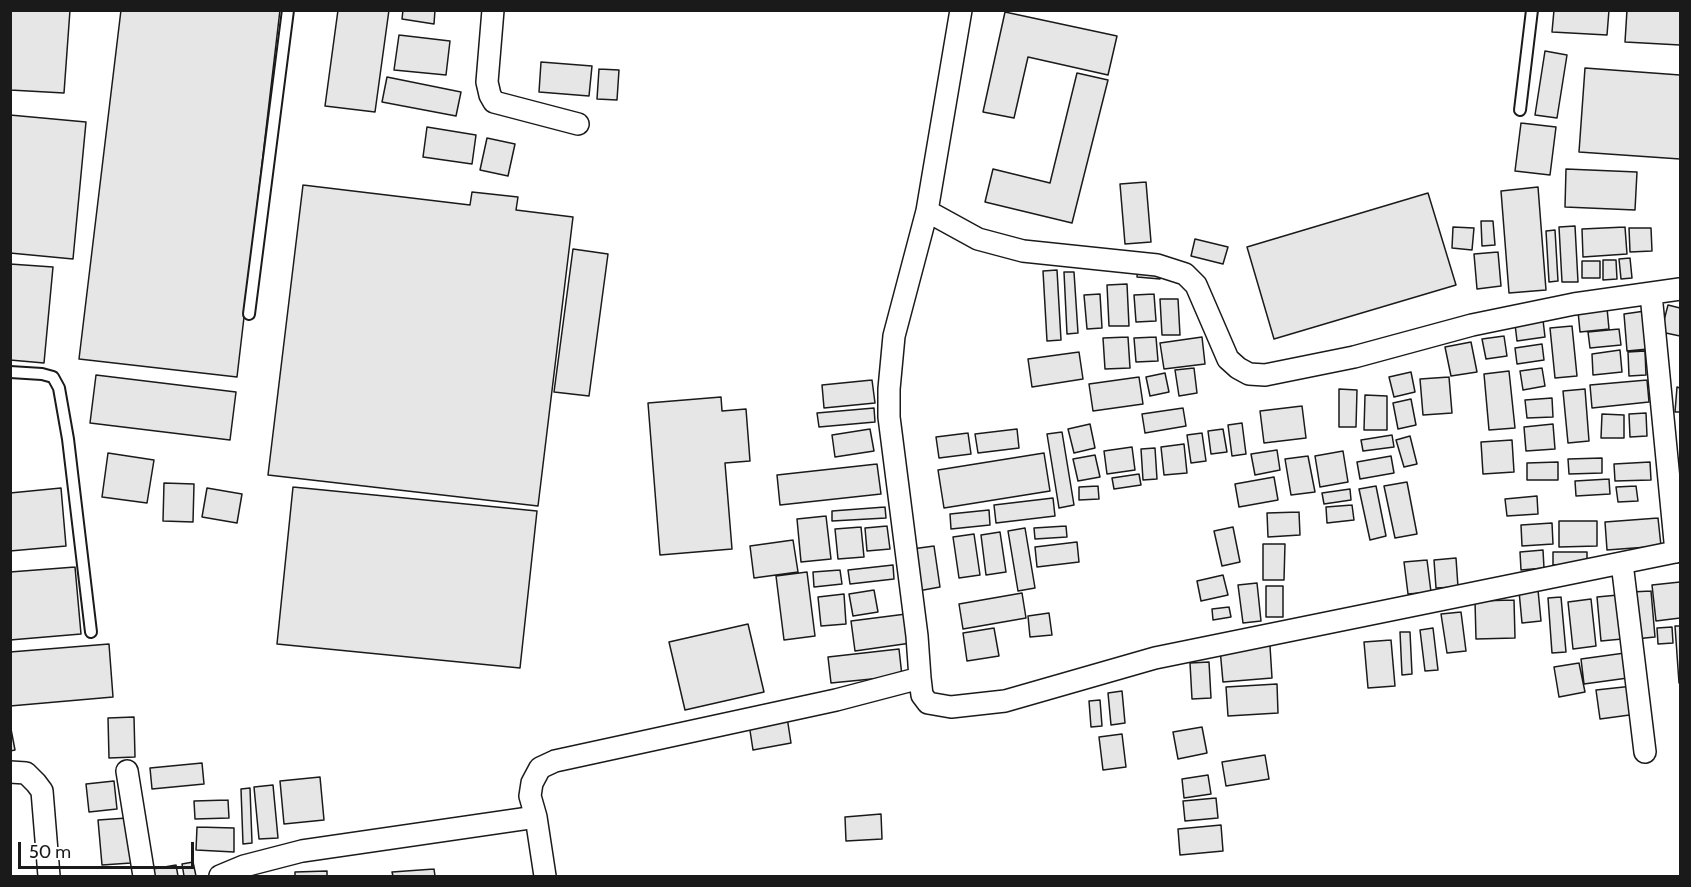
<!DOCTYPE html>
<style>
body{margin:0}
#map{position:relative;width:1691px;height:887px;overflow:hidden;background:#fff;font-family:Cabin,sans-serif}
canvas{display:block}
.frame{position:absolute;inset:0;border:12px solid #1a1a1a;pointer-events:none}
.scale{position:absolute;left:18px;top:842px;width:176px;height:27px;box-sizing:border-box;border:3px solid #1a1a1a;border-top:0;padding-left:8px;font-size:18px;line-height:21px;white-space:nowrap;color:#1a1a1a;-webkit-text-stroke:4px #fff;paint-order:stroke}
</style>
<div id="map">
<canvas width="1691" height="887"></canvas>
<div class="frame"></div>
<div class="scale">50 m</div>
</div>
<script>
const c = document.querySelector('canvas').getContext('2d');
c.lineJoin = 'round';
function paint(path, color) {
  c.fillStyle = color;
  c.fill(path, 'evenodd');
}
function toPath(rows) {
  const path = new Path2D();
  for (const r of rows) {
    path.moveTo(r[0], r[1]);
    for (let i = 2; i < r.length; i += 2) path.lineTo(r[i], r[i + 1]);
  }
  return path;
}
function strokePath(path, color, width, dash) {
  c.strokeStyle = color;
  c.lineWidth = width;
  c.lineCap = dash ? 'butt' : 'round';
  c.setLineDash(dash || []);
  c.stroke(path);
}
const building = toPath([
 [10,10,70,10,64,93,10,90,10,10],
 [121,10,280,10,237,377,79,359,121,10],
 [338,10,389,10,375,112,325,106,338,10],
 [403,10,435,10,434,24,402,19,403,10],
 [1554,10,1609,10,1607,35,1552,32,1554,10],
 [1627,10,1680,10,1680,45,1625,42,1627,10],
 [1005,12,1117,36,1108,75,1028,57,1014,118,983,112,1005,12],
 [399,35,450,41,446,75,394,70,399,35],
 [1545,51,1567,55,1557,118,1535,115,1545,51],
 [541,62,592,66,589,96,539,92,541,62],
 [1585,68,1680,75,1680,159,1579,152,1585,68],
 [599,69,619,70,617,100,597,99,599,69],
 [1077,73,1108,80,1072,223,985,202,993,169,1050,183,1077,73],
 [387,77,461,92,456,116,382,102,387,77],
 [10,115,86,122,73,259,10,253,10,115],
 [1521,123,1556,127,1550,175,1515,171,1521,123],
 [427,127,476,135,472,164,423,157,427,127],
 [487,138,515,144,508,176,480,170,487,138],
 [1566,169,1637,172,1635,210,1565,207,1566,169],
 [1146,182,1151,242,1125,244,1120,184,1146,182],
 [303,185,470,205,472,192,518,197,516,210,573,217,538,506,268,475,303,185],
 [1538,187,1546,290,1509,293,1501,191,1538,187],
 [1428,193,1456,285,1274,339,1247,247,1428,193],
 [1481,221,1493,221,1495,245,1482,246,1481,221],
 [1575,226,1578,282,1562,282,1559,227,1575,226],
 [1453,227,1474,228,1472,250,1452,248,1453,227],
 [1625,227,1627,254,1583,257,1582,229,1625,227],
 [1629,228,1651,228,1652,251,1630,252,1629,228],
 [1555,230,1558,281,1549,282,1546,231,1555,230],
 [1195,239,1228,247,1223,264,1191,256,1195,239],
 [573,249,608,254,589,396,554,392,573,249],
 [1498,252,1501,286,1477,289,1474,254,1498,252],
 [1630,258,1632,278,1621,279,1619,259,1630,258],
 [1603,260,1616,260,1617,279,1603,280,1603,260],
 [1582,261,1600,261,1600,278,1582,278,1582,261],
 [10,264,53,267,44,363,10,360,10,264],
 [1138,266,1161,268,1160,279,1137,277,1138,266],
 [1057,270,1061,340,1047,341,1043,271,1057,270],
 [1064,272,1074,272,1078,333,1067,334,1064,272],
 [1127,284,1129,326,1109,326,1107,285,1127,284],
 [1100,294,1102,328,1087,329,1084,295,1100,294],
 [1154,294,1156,321,1136,322,1134,295,1154,294],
 [1160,299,1178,299,1180,335,1162,335,1160,299],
 [1668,305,1680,308,1680,336,1661,332,1668,305],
 [1607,308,1609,329,1580,332,1578,311,1607,308],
 [1645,311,1648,349,1627,351,1624,314,1645,311],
 [1543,320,1545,337,1517,341,1515,324,1543,320],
 [1572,326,1577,376,1555,378,1550,328,1572,326],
 [1619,329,1621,345,1590,348,1588,332,1619,329],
 [1504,336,1507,356,1486,359,1482,339,1504,336],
 [1128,337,1130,368,1105,369,1103,338,1128,337],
 [1156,337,1158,361,1136,362,1134,338,1156,337],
 [1202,337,1205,364,1164,369,1160,343,1202,337],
 [1471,342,1477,372,1451,376,1445,347,1471,342],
 [1542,344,1544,360,1517,364,1515,348,1542,344],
 [1620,350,1622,372,1593,375,1592,354,1620,350],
 [1645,351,1646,375,1629,376,1628,352,1645,351],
 [1079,352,1083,379,1032,387,1028,359,1079,352],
 [1194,368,1197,393,1179,396,1175,370,1194,368],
 [1542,368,1545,386,1523,390,1520,371,1542,368],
 [1509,371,1515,428,1489,430,1484,374,1509,371],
 [1411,372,1415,392,1394,397,1389,377,1411,372],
 [1165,373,1169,392,1150,396,1146,377,1165,373],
 [96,375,236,392,230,440,90,423,96,375],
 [1139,377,1143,404,1093,411,1089,384,1139,377],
 [1449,377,1452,413,1423,415,1420,379,1449,377],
 [872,380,875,403,824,408,822,385,872,380],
 [1647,380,1649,402,1592,408,1590,385,1647,380],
 [1677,387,1680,388,1680,412,1675,412,1677,387],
 [1339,389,1357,390,1356,427,1339,427,1339,389],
 [1585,389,1589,441,1568,443,1563,391,1585,389],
 [1365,395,1387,396,1387,430,1364,430,1365,395],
 [721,397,722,411,746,409,750,461,725,463,732,549,660,555,648,403,721,397],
 [1552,398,1553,417,1527,418,1525,400,1552,398],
 [1411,399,1416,425,1398,429,1393,403,1411,399],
 [1302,406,1306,438,1264,443,1260,411,1302,406],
 [874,408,875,422,819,427,817,413,874,408],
 [1183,408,1186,426,1145,433,1142,414,1183,408],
 [1646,413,1647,436,1630,437,1629,414,1646,413],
 [1602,414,1624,415,1624,438,1601,438,1602,414],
 [1242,423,1246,454,1232,456,1228,425,1242,423],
 [1090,424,1095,448,1074,453,1068,429,1090,424],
 [1553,424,1555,449,1526,451,1524,427,1553,424],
 [870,429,874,451,835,457,832,435,870,429],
 [1017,429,1019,448,978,453,975,434,1017,429],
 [1223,429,1227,452,1211,454,1208,431,1223,429],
 [1062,432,1074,505,1059,508,1047,434,1062,432],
 [968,433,971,454,939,458,936,437,968,433],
 [1202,433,1206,461,1191,463,1187,435,1202,433],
 [1392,435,1394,447,1363,451,1361,440,1392,435],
 [1410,436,1417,464,1404,467,1396,440,1410,436],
 [1512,440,1514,472,1483,474,1481,442,1512,440],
 [1184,444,1187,473,1164,475,1161,447,1184,444],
 [1132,447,1135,470,1107,474,1104,451,1132,447],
 [1155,448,1157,479,1143,480,1141,449,1155,448],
 [1277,450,1280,470,1255,475,1251,454,1277,450],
 [1343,451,1348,482,1320,487,1315,456,1343,451],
 [108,453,154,460,147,503,102,497,108,453],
 [1044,453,1050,491,944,508,938,470,1044,453],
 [1095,455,1100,477,1078,481,1073,459,1095,455],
 [1308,456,1315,492,1291,495,1285,459,1308,456],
 [1391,456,1394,473,1360,479,1357,462,1391,456],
 [1602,458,1602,473,1569,474,1568,459,1602,458],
 [1558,462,1558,480,1527,480,1527,463,1558,462],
 [1650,462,1651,480,1615,481,1614,464,1650,462],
 [877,464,881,494,780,505,777,475,877,464],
 [1139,474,1141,485,1114,489,1112,478,1139,474],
 [1274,477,1278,500,1239,507,1235,484,1274,477],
 [1609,479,1610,494,1576,496,1575,481,1609,479],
 [1407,482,1417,534,1395,538,1384,486,1407,482],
 [164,483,194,484,193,522,163,521,164,483],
 [1098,486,1099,499,1079,500,1079,487,1098,486],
 [1376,486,1386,536,1370,540,1359,489,1376,486],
 [1636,486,1638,501,1618,502,1616,487,1636,486],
 [293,487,537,511,520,668,277,644,293,487],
 [61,488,66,546,10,551,10,493,61,488],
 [207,488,242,494,237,523,202,517,207,488],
 [1350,489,1351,500,1324,504,1322,493,1350,489],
 [1537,496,1538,514,1507,516,1505,499,1537,496],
 [1053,498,1055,516,996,523,994,505,1053,498],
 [1352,505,1354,520,1327,523,1326,507,1352,505],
 [885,507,886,518,832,521,832,511,885,507],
 [989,510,990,525,951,529,950,514,989,510],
 [1299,512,1300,535,1268,537,1267,513,1299,512],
 [826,516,831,559,801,562,797,519,826,516],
 [1658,518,1661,546,1607,550,1605,522,1658,518],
 [1559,521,1597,521,1597,546,1559,547,1559,521],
 [1552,523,1553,544,1522,546,1521,525,1552,523],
 [887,526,890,549,867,551,865,528,887,526],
 [1066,526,1067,537,1035,539,1034,528,1066,526],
 [861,527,864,557,838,559,835,529,861,527],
 [1233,527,1240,562,1222,566,1214,531,1233,527],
 [1025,528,1035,588,1018,591,1008,531,1025,528],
 [1000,532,1006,572,986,575,981,535,1000,532],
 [974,534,980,575,959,578,953,537,974,534],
 [793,540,798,572,754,578,750,546,793,540],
 [1077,542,1079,562,1037,567,1035,547,1077,542],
 [1263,544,1285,544,1284,580,1263,580,1263,544],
 [934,546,940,587,918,591,912,549,934,546],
 [1543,550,1544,568,1521,570,1520,552,1543,550],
 [1553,552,1587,552,1587,564,1553,565,1553,552],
 [1456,558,1458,587,1436,588,1434,560,1456,558],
 [1427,560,1431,592,1408,594,1404,562,1427,560],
 [893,565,894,579,850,584,848,570,893,565],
 [75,567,81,634,10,640,10,572,75,567],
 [840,570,842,584,814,587,813,572,840,570],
 [807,572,815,636,784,640,776,576,807,572],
 [1223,575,1228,595,1201,601,1197,581,1223,575],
 [1680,582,1680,618,1656,621,1652,585,1680,582],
 [1257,583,1261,621,1243,623,1238,585,1257,583],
 [1266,586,1283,586,1283,617,1266,617,1266,586],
 [874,590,878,612,853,616,849,594,874,590],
 [1538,590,1541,621,1522,623,1519,591,1538,590],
 [1651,591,1655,637,1635,639,1631,592,1651,591],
 [1022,593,1026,618,963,629,959,604,1022,593],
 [844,594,846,624,821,626,818,597,844,594],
 [1618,595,1622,639,1601,641,1597,597,1618,595],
 [1561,597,1566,652,1552,653,1548,598,1561,597],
 [1591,599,1596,646,1573,649,1568,602,1591,599],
 [1514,600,1515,638,1476,639,1475,601,1514,600],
 [1229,607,1231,617,1213,620,1212,609,1229,607],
 [1461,612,1466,651,1447,653,1441,614,1461,612],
 [1049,613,1052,635,1030,637,1028,616,1049,613],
 [906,614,911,643,855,651,851,621,906,614],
 [748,624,764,692,685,710,669,642,748,624],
 [1675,626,1680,626,1680,683,1679,683,1675,626],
 [1672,627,1673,643,1658,644,1657,628,1672,627],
 [994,628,999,656,967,661,963,633,994,628],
 [1433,628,1438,670,1425,671,1420,630,1433,628],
 [1400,632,1410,632,1412,674,1402,675,1400,632],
 [1391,640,1395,686,1368,688,1364,642,1391,640],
 [109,644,113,697,10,706,10,652,109,644],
 [1270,646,1272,678,1223,682,1220,649,1270,646],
 [899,649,902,676,831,683,828,657,899,649],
 [1632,652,1635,677,1584,684,1581,659,1632,652],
 [1209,662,1211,698,1192,699,1190,663,1209,662],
 [1579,663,1585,692,1559,697,1554,667,1579,663],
 [1277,684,1278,713,1228,716,1226,687,1277,684],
 [1633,686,1637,714,1600,719,1596,690,1633,686],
 [1122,691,1125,723,1111,725,1108,693,1122,691],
 [1100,700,1102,726,1091,727,1089,701,1100,700],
 [134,717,135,757,109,758,108,718,134,717],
 [787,717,791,743,753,750,749,724,787,717],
 [10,724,15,750,10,751,10,724],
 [1202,727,1207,753,1178,759,1173,732,1202,727],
 [1122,734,1126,767,1103,770,1099,737,1122,734],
 [1265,755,1269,779,1226,786,1222,762,1265,755],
 [202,763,204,784,152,789,150,768,202,763],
 [1208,775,1211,794,1184,798,1182,779,1208,775],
 [320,777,324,820,284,824,280,781,320,777],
 [114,781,117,809,89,812,86,784,114,781],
 [273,785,278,838,259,839,254,787,273,785],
 [250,788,252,843,243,844,241,789,250,788],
 [1216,798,1218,818,1185,821,1183,801,1216,798],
 [228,800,229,818,195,819,194,801,228,800],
 [881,814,882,839,846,841,845,817,881,814],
 [127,818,131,863,102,865,98,820,127,818],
 [1221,825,1223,851,1180,855,1178,829,1221,825],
 [197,827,234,828,234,852,196,850,197,827],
 [193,862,196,876,184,876,182,864,193,862],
 [176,865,178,876,149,876,147,870,176,865],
 [434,869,435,876,393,876,392,872,434,869],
 [327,871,327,876,295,876,295,872,327,871]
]);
paint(building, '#e6e6e6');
strokePath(building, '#1a1a1a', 1.5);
const service = toPath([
 [1520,110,1532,10],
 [249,314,288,10],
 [10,372,42,374,53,377,59,388,68,439,91,632]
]);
const minor = toPath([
 [493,10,487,82,490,95,494,102,578,124],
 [961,10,927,211,978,239,1023,251,1157,265,1185,274,1196,285,1228,359,1238,368,1249,374,1265,375,1354,357,1472,325,1574,304,1680,289],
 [1651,294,1676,552],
 [1622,563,1645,752],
 [920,678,922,695,928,703,951,707,1005,701,1155,658,1680,551],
 [127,771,144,876],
 [10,772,26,773,36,783,42,791,49,876],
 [220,876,244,866,302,851,536,817],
 [545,876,536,817,530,796,532,783,540,768,555,761,836,700,920,678,917,636,889,417,889,389,894,336,927,211]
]);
strokePath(service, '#1a1a1a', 14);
strokePath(minor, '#1a1a1a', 24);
strokePath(service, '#fff', 10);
strokePath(minor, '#fff', 21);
</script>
